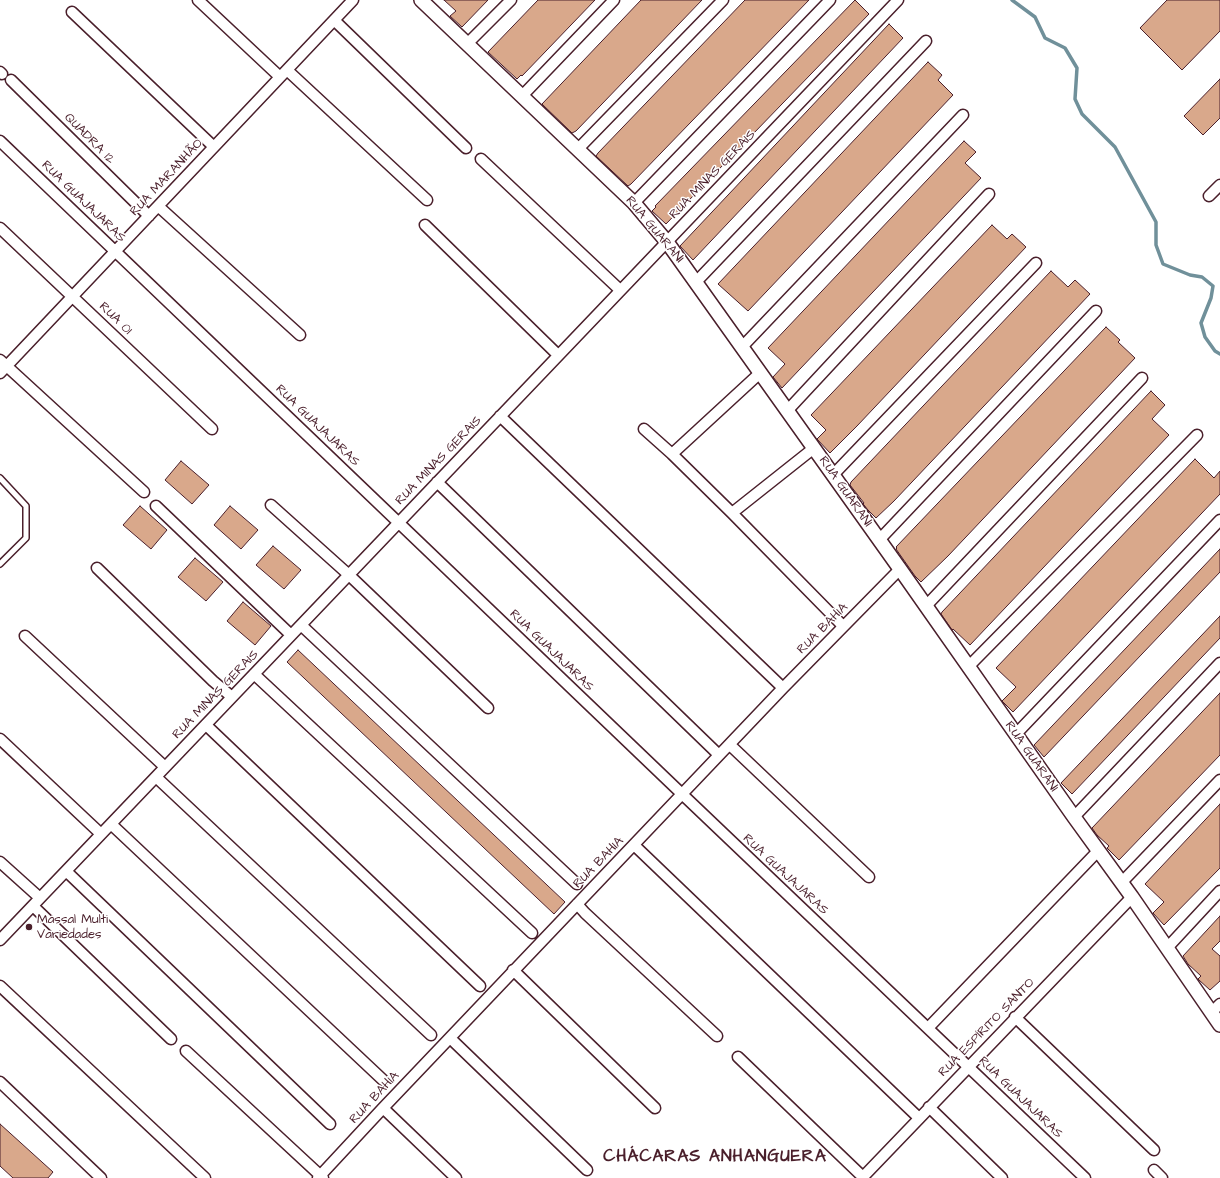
<!DOCTYPE html>
<meta charset="utf-8">
<style>
body{margin:0}
canvas{display:block;background:#fff}
</style>
<canvas width="1220" height="1178"></canvas>
<script>
const c = document.querySelector('canvas').getContext('2d');
c.lineJoin = 'round';
function toPath(rows) {
  const path = new Path2D();
  for (const r of rows) {
    path.moveTo(r[0], r[1]);
    for (let i = 2; i < r.length; i += 2) path.lineTo(r[i], r[i + 1]);
  }
  return path;
}
function strokePath(path, color, width, dash) {
  c.strokeStyle = color;
  c.lineWidth = width;
  c.lineCap = dash ? 'butt' : 'round';
  c.setLineDash(dash || []);
  c.stroke(path);
}
function paint(path, color) {
  c.fillStyle = color;
  c.fill(path, 'evenodd');
}
function drawText(font, color, halo, rows, align = 'center') {
  c.font = font + ' "Architects Daughter",sans-serif';
  c.lineWidth = 3;
  c.setLineDash([]);
  c.textBaseline = 'middle';
  c.strokeStyle = halo;
  c.fillStyle = color;
  for (const [text, x, y, turn = 0] of rows) {
    c.save();
    c.translate(x, y);
    c.rotate((+turn || 0) * Math.PI / 180);
    c.textAlign = isNaN(turn) ? turn : align;
    if (halo) c.strokeText(text, 0, 0);
    c.fillText(text, 0, 0);
    c.restore();
  }
}
strokePath(toPath([
 [1012,0,1035,17,1045,38,1065,48,1077,68,1075,99,1082,114,1115,147,1156,222,1156,245,1163,264,1190,275,1202,277,1213,286,1211,298,1201,323,1205,337,1215,351,1220,354]
]), '#70909a', 3.5);
const building = toPath([
 [444,0,488,0,462,27,450,16,456,11,444,0],
 [538,0,595,0,522,76,521,75,517,79,488,52,538,0],
 [641,0,702,0,576,131,572,133,542,104,641,0],
 [745,0,809,0,631,184,628,186,596,156,598,153,745,0],
 [855,0,869,14,666,224,652,211,656,207,655,206,855,0],
 [1167,0,1220,0,1220,31,1182,70,1140,28,1167,0],
 [889,24,903,38,693,260,680,246,889,24],
 [928,62,942,75,938,80,953,95,748,311,718,284,928,62],
 [1220,79,1220,118,1203,135,1184,116,1220,79],
 [964,141,976,152,965,163,981,178,782,388,773,377,785,364,768,348,964,141],
 [992,225,1007,239,1012,234,1026,247,857,426,830,453,817,439,826,430,811,415,992,225],
 [1051,271,1068,287,1075,280,1090,294,894,501,876,518,868,510,863,504,864,503,850,485,851,482,1051,271],
 [1106,327,1120,340,1118,342,1135,358,948,556,921,582,915,576,896,549,897,548,896,547,1106,327],
 [1151,391,1165,405,1152,419,1169,435,970,645,953,629,952,630,941,614,942,612,1151,391],
 [1195,459,1214,478,1220,471,1220,494,1013,712,1002,701,1016,687,996,668,1195,459],
 [181,461,209,485,192,504,165,480,181,461],
 [140,506,167,530,151,549,123,525,140,506],
 [230,506,258,530,241,549,214,525,230,506],
 [273,546,301,570,284,589,256,565,273,546],
 [1220,549,1220,572,1044,757,1034,745,1220,549],
 [195,558,223,582,206,601,178,577,195,558],
 [243,602,271,626,255,645,227,621,243,602],
 [1220,616,1220,638,1072,794,1061,783,1220,616],
 [298,650,565,902,554,914,287,662,298,650],
 [1220,693,1220,755,1119,860,1107,848,1109,846,1097,835,1092,828,1220,693],
 [1220,804,1220,868,1164,925,1153,913,1164,902,1145,884,1220,804],
 [1220,916,1220,941,1212,949,1220,956,1220,981,1210,990,1199,980,1198,979,1201,976,1188,964,1183,956,1220,916],
 [0,1124,53,1172,48,1178,13,1178,0,1166,0,1124]
]);
paint(building, '#d9a88b');
strokePath(building, '#4a1f2b', 1);
const service = toPath([
 [0,478,26,506,26,538,0,564]
]);
const minor = toPath([
 [198,0,280,77],
 [72,12,214,147],
 [334,20,466,148],
 [467,44,511,0],
 [287,70,427,200],
 [0,72,2,74],
 [11,80,149,216],
 [522,96,614,0],
 [0,141,682,794,1085,1178],
 [578,149,723,0],
 [481,159,620,290],
 [1209,196,1220,185],
 [634,203,830,0],
 [158,206,300,335],
 [425,225,558,355],
 [0,228,212,429],
 [696,282,926,41],
 [742,347,963,115],
 [0,360,144,492],
 [0,373,353,0],
 [787,411,989,194],
 [500,416,783,688],
 [644,429,672,454,732,513,843,626],
 [672,454,760,373],
 [833,475,1036,263],
 [437,482,719,755],
 [271,505,349,575,488,708],
 [156,506,291,635],
 [732,513,814,448],
 [879,539,882,537,1096,311],
 [97,568,213,681,232,697],
 [926,606,1142,378],
 [301,625,577,884],
 [25,636,165,767],
 [967,664,971,664,1197,435],
 [254,674,532,933],
 [206,725,480,986],
 [1016,734,1220,520],
 [0,739,101,834],
 [730,745,869,877],
 [156,777,431,1035],
 [1074,817,1220,663],
 [111,824,383,1080],
 [634,845,919,1118],
 [0,862,40,898],
 [66,871,330,1124],
 [1121,882,1124,880,1220,780],
 [577,904,585,913,717,1036],
 [33,906,171,1039],
 [0,940,898,0],
 [1167,948,1220,891],
 [513,970,655,1108],
 [0,986,205,1178],
 [1212,1012,1220,1004],
 [1015,1017,1154,1150],
 [928,1028,1098,851],
 [450,1038,587,1170],
 [186,1051,323,1178],
 [738,1057,864,1178],
 [0,1082,101,1178],
 [929,1107,1002,1178],
 [383,1108,456,1178],
 [1154,1170,1162,1178],
 [318,1178,383,1108,783,688,900,569],
 [862,1178,1132,897]
]);
const tertiary = toPath([
 [421,0,634,203,667,242,900,569,1074,817,1132,897,1220,1025]
]);
strokePath(service, '#4a1f2b', 8);
strokePath(minor, '#4a1f2b', 13);
strokePath(tertiary, '#4a1f2b', 16);
strokePath(service, '#fff', 5);
strokePath(minor, '#fff', 10);
strokePath(tertiary, '#fff', 13);
for (const [x, y, r, color] of [
 [29,927,4,"#4a1f2b"]
]) {
  const dot = new Path2D();
  dot.arc(x, y, r, 0, 2 * Math.PI);
  c.fillStyle = color;
  c.fill(dot);
  strokePath(dot, '#fff', 1.5);
}
drawText('13px', '#4a1f2b', '#fff', [
 ["QUADRA 12",89,139,45],
 ["RUA MINAS GERAIS",713,175,-46],
 ["RUA MARANHÃO",167,178,-47],
 ["RUA GUAJAJARAS",83,202,44],
 ["RUA GUARANI",654,230,50],
 ["RUA 01",115,319,44],
 ["RUA GUAJAJARAS",317,426,44],
 ["RUA MINAS GERAIS",439,461,-46],
 ["RUA GUARANI",845,492,55],
 ["RUA BAHIA",823,629,-45],
 ["RUA GUAJAJARAS",551,651,44],
 ["RUA MINAS GERAIS",216,695,-46],
 ["RUA GUARANI",1031,757,55],
 ["RUA BAHIA",599,863,-46],
 ["RUA GUAJAJARAS",785,875,43],
 ["RUA ESPÍRITO SANTO",987,1028,-46],
 ["RUA BAHIA",375,1098,-47],
 ["RUA GUAJAJARAS",1020,1098,44]
]);
drawText('13px', '#4a1f2b', '#fff', [
 ["Massal Multi",37,920],
 ["Variedades",37,935]
], 'left');
c.letterSpacing = '1px';
drawText('bold 17px', '#4a1f2b', '#fff', [
 ["CHÁCARAS ANHANGUERA",715,1157]
]);
c.letterSpacing = '0px';
</script>
